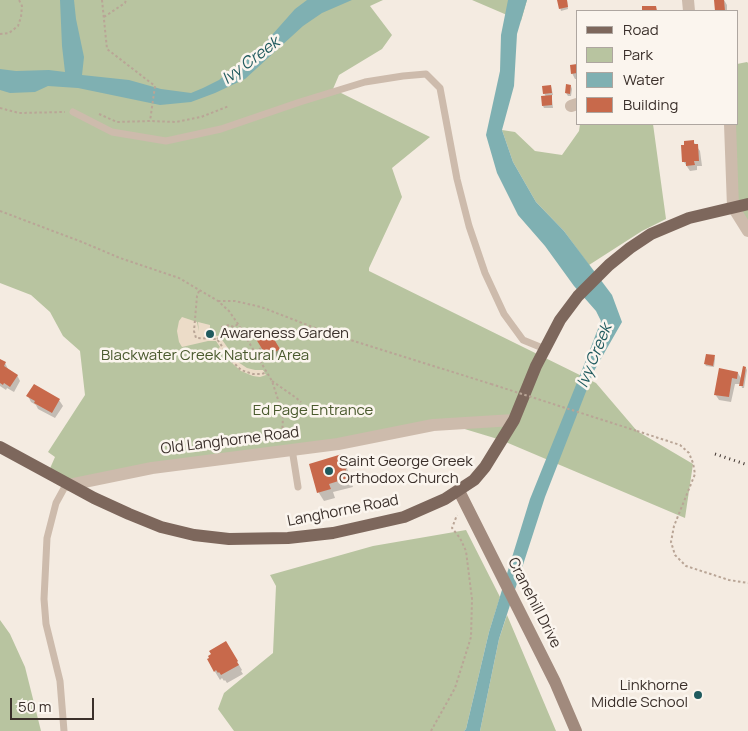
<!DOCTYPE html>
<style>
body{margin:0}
#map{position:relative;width:748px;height:731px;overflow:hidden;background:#f4ebe1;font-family:Manrope,sans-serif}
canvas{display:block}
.legend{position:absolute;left:576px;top:10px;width:162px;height:115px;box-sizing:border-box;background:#fbf5ee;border:1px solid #aea6a0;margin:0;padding:6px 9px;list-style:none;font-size:15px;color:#3b302b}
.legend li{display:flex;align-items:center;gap:10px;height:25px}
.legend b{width:25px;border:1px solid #aea6a0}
.scale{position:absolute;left:10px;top:698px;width:84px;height:22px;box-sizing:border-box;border:2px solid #3b302b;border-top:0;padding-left:6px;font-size:15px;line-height:18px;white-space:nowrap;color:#3b302b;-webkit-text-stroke:4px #fbf5ee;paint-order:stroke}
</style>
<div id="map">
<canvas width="748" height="731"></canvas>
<ul class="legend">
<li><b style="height:6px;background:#7d675c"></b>Road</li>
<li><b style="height:14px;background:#b8c4a0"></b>Park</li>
<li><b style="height:14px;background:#7fb0b2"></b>Water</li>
<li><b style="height:14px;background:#c8694b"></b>Building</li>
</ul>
<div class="scale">50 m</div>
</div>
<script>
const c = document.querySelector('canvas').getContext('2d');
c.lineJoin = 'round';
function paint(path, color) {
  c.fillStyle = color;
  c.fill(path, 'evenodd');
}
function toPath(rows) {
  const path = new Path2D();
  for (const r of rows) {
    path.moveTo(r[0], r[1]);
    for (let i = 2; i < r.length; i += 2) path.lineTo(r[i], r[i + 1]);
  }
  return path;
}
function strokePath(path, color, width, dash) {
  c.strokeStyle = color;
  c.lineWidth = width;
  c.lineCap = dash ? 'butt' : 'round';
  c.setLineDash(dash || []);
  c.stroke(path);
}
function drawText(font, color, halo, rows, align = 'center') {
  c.font = font + ' Manrope,sans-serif';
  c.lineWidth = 5;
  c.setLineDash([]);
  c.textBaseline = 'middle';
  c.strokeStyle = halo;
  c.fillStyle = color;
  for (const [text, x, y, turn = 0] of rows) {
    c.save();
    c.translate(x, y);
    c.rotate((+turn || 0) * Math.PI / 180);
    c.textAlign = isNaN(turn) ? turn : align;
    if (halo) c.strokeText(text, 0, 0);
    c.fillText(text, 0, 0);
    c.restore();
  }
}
paint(toPath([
 [0,0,383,0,370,6,392,35,382,49,339,75,333,89,430,137,392,168,402,197,369,268,369,271,596,383,637,431,693,464,685,518,501,440,448,424,69,485,48,473,55,457,48,452,85,395,80,351,63,336,50,312,31,295,0,283],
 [472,0,527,0,521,21],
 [747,62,748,63,748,231,733,207,730,124,737,124,737,64],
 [580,124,653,124,666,219,642,231,589,265,564,231,536,202,513,162,502,130,515,132,535,151,562,155,579,131],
 [466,530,500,597,489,632,466,729,464,731,234,731,218,709,224,693,273,653,276,586,270,575,373,546],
 [507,615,556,731,480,731,499,639],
 [0,620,10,634,25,667,41,731,0,731]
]), '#b8c4a0');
paint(toPath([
 [182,317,197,322,199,332,198,322,210,325,210,327,208,335,219,336,224,332,225,335,220,337,238,362,247,368,255,370,263,370,266,375,260,377,253,376,241,371,233,364,225,352,222,354,218,349,220,347,216,341,208,341,182,347,179,342,177,331,179,321]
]), '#ecdcc8');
paint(toPath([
 [60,0,74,0,76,19,84,57,82,75,129,80,161,89,191,93,203,88,219,80,232,69,256,53,295,9,307,0,352,0,322,13,303,26,245,79,215,93,191,102,160,105,78,88,48,86,35,92,10,93,0,90,0,69,16,71,49,70,65,72,62,46],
 [508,0,527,0,517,34,514,86,502,130,513,162,536,202,564,231,612,295,622,322,594,371,545,497,499,639,480,731,464,731,466,729,489,632,530,499,584,365,601,321,596,311,574,286,545,246,518,215,497,173,486,135,500,71,501,35]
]), '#7fb0b2');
paint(toPath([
 [558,0,567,0,568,9,561,11],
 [724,0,727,5,727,11,707,11,716,11],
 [577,66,577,79,575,79,572,73],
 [551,86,553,95,550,95,552,99,553,108,544,108,543,106,546,97,544,93],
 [571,86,572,89,571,96,568,96,566,93],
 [693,141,700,151,702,166,697,166,697,170,690,171,684,162],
 [269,333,282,355,271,362,258,340],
 [714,356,715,359,714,367,706,366,705,364],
 [0,360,5,363,8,369,7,370,17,375,20,381,14,392,7,388,6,390,0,386],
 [746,368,747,370,744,388,742,388,741,384,735,384,731,402,719,400,715,394,720,370,738,373,742,380],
 [28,396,59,400,63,406,55,418,38,409,36,405,31,402],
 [341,456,346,465,353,487,333,492,335,498,324,501,319,493,310,465],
 [226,643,242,670,241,671,243,674,227,683,225,680,224,681,222,678,220,680,208,660]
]), '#0003');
paint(toPath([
 [557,0,567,0,568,7,559,9],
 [714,0,724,0,725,11,715,11],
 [642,6,656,6,657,11,642,11],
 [577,64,577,73,571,74,570,65],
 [566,84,571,85,570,94,565,93],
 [551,85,552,93,543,94,542,86],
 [552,95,552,105,542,106,541,96],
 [694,140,694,144,698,144,699,161,694,161,695,165,686,166,686,162,682,162,681,145,684,145,684,141],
 [269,331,280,349,267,357,256,339],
 [706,354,715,355,713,366,704,364],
 [0,359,6,362,4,366,18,375,10,387,4,383,3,385,0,383],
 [743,366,746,367,743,386,739,386],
 [719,368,738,372,737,379,732,378,729,397,714,395],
 [34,384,60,399,52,413,34,403,35,401,26,396],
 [342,454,348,478,329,484,331,489,317,493,309,464],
 [226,641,238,661,237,662,239,665,221,675,219,672,218,673,216,670,214,672,207,659,209,658,208,656,211,654,209,651]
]), '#c8694b');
strokePath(toPath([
 [102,0,107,49,155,86,150,121],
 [104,17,125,3,126,0],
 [0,34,9,33,18,26,21,17,22,6,19,0],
 [0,108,19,113,65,112],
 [99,114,117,122,150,121,176,122,201,117,229,106],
 [0,211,82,242,120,258,179,278,218,301,229,311,238,324,272,381,283,415,282,439],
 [199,291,197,296,194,331,196,338,217,339,232,361,241,370,253,374,262,374,267,372],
 [218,301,235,301,261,307,328,333,491,384],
 [217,339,223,335,222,331,222,327,229,325,234,327,238,324],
 [255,352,261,348],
 [272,381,295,397,301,402],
 [637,431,680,445,689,453,693,463,695,474,674,526,671,542,675,555,686,566,729,580,748,583],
 [431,731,455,688,471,637,472,599,466,551,460,538,452,528,457,515]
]), '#b9a596', 2, [2.5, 2.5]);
strokePath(toPath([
 [73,112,112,132,166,141,221,129,300,102,365,82,403,76,426,74,440,88,457,179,469,226,485,273,504,314,523,340,545,349],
 [292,449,298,487],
 [64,731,60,681,46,624,44,599,47,538,56,503,67,483]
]), '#cdbbac', 7);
strokePath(toPath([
 [688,0,689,11],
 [571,106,577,104],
 [730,124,733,207,748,231],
 [69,485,152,468,338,444,433,425,514,420]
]), '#cdbbac', 12);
strokePath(toPath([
 [459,491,555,682,576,731]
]), '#a18a7d', 12);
strokePath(toPath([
 [0,447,94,498,129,514,161,527,194,535,229,539,288,538,333,533,404,517,445,499,474,480,485,467,514,420,536,366,560,320,578,296,609,265,630,248,651,234,689,218,748,204]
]), '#7d675c', 12);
strokePath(toPath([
 [715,454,748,465]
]), '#3b302b', 3, [1, 4]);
strokePath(toPath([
 [491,384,637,431]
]), '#b9a596', 2, [2.5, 2.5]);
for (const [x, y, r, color] of [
 [210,334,5,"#1f5a5e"],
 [329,471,5,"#1f5a5e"],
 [698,695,5,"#1f5a5e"]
]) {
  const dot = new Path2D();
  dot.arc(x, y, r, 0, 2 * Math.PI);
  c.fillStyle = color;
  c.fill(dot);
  strokePath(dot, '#fbf5ee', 2);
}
drawText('15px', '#3b302b', '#fbf5ee', [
 ["Awareness Garden",220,334],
 ["Saint George Greek",339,462],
 ["Orthodox Church",339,479],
 ["Linkhorne",688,686,"right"],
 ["Middle School",688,703,"right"]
], 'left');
drawText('15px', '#4a5a2e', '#fbf5ee', [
 ["Blackwater Creek Natural Area",205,356],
 ["Ed Page Entrance",313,411]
]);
drawText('15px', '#3b302b', '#fbf5ee', [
 ["Old Langhorne Road",230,441,-7],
 ["Langhorne Road",343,511,-11],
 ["Cranehill Drive",534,603,63]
]);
drawText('italic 16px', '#1f5a5e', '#fbf5ee', [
 ["Ivy Creek",251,61,-37],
 ["Ivy Creek",595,356,-68]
]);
</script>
